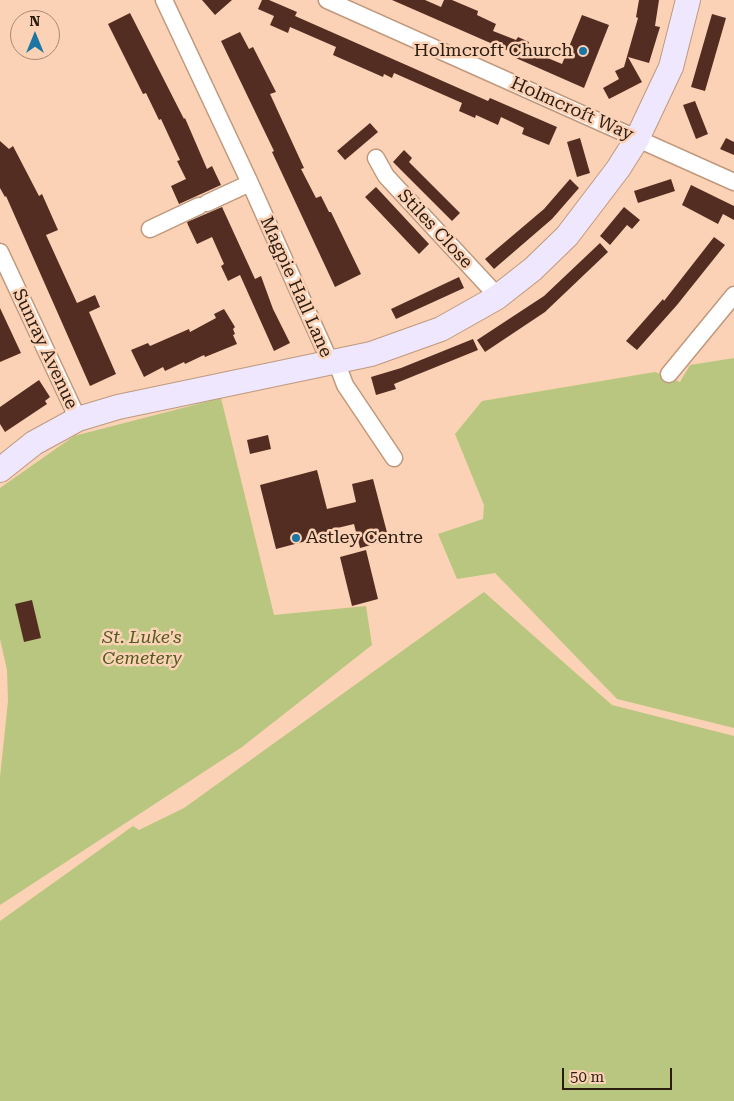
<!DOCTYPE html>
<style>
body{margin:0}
#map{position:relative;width:734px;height:1101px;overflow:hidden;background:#fbd2b5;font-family:"Roboto Serif",serif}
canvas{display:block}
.north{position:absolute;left:10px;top:10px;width:50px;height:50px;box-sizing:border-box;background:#fbd2b5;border:1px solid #a88973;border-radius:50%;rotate:0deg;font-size:14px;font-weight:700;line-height:20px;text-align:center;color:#2b1c11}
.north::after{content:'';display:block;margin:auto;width:18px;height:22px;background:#1b76a4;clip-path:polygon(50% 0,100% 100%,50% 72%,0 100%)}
.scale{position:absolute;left:562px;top:1068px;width:110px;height:22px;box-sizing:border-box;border:2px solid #2b1c11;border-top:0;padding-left:6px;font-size:15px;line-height:18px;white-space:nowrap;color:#2b1c11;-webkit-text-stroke:4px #fbd2b5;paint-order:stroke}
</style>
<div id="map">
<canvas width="734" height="1101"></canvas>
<div class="north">N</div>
<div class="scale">50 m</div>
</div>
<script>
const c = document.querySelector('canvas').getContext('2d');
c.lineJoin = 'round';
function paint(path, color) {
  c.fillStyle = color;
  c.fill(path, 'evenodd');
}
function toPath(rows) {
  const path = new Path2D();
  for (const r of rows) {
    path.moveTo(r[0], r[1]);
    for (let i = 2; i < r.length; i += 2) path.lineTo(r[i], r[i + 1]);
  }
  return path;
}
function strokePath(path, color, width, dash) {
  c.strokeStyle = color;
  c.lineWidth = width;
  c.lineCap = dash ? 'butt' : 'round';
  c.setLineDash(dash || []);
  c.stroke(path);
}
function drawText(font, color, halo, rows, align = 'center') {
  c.font = font + ' "Roboto Serif",serif';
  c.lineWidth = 5;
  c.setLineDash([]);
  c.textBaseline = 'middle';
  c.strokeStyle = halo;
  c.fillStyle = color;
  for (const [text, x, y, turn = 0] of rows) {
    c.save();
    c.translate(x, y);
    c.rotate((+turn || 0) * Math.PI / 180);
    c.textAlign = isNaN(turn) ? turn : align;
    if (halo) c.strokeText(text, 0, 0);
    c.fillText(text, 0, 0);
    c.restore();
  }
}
paint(toPath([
 [734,358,734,728,617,699,495,573,457,579,438,534,483,519,484,505,455,434,482,401,655,372,680,382,690,365],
 [221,398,274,615,366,606,372,645,242,747,0,905,0,777,8,701,7,670,0,639,0,488,74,436],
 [484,592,612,705,734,736,734,1101,0,1101,0,921,133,826,139,830,184,808]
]), '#b9c67f');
paint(toPath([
 [202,0,232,0,215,15],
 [262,0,269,0,297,12,295,16,488,101,490,98,557,127,549,145,522,134,524,128,501,117,498,125,476,115,475,118,459,111,462,103,394,73,392,78,384,74,383,77,333,55,336,47,290,27,288,33,270,25,274,16,258,9],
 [392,0,425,0,441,7,444,0,452,0,478,11,477,15,496,24,493,31,516,40,518,37,529,42,526,49,562,64,582,15,609,25,584,88,509,55,511,52],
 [639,0,659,0,655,26,660,27,649,63,628,57,642,82,609,99,603,88,619,79,615,71,624,67,638,18,636,17],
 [130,13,184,119,185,118,207,169,212,166,221,185,179,204,171,186,186,179,177,161,180,160,161,119,159,120,146,93,143,94,108,24],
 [712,14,726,18,705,91,691,87],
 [240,32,249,49,253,47,276,92,270,94,304,168,301,169,316,198,321,196,329,212,331,212,361,274,335,287,272,152,274,151,221,41],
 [695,101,708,134,696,139,683,105],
 [370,123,378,132,345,160,337,151],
 [580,138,590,173,577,177,567,142],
 [726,138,734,142,734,155,720,149],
 [0,141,9,149,13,146,39,196,42,194,58,230,46,235,77,303,95,295,100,307,89,312,116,374,90,386,6,196,5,197,0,188],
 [404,150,412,158,409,162,460,213,452,221,393,162],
 [570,179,579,188,552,219,494,269,485,259,544,209],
 [671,179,675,191,638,203,634,191],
 [691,185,734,206,734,220,723,214,718,224,682,205],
 [376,187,429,244,419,254,365,197],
 [222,207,255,279,261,276,273,309,290,343,274,351,240,275,228,281,221,266,224,264,212,237,197,244,188,225,187,222],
 [624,207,640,220,632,229,627,225,610,245,600,236],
 [714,237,725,245,677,305,637,350,626,341,663,299,664,301],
 [600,243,608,252,545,312,485,352,477,340,544,296],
 [459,277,464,288,396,319,391,309],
 [0,308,21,353,0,362],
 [224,309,235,327,233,329,235,334,233,335,237,344,205,357,204,355,185,364,184,362,165,371,163,367,144,377,131,350,148,343,150,346,189,329,190,332,216,318,214,314],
 [473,339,478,350,394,384,396,389,376,395,371,377,401,368],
 [39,380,50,397,45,401,47,404,5,432,0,424,0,407],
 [268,435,271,449,250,454,247,440],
 [317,470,327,509,356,502,352,484,373,479,389,540,360,548,354,524,329,530,329,535,276,549,260,485],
 [366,550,378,599,352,606,340,557],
 [32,600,41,638,24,642,15,604]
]), '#542d22');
const street = toPath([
 [164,0,250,183,331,364],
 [327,0,734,182],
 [376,158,386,176,490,288,496,298],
 [207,203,250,183],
 [150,229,199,206],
 [0,252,78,419],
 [340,362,339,369,345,385,394,458],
 [669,374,734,295]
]);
const secondary = toPath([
 [0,470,34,443,78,419,118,407,371,354,441,329,496,298,533,269,567,236,618,169,637,139,671,67,688,0]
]);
strokePath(street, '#bf997d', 19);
strokePath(secondary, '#bf997d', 26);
strokePath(street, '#fff', 16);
strokePath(secondary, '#eee7fe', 24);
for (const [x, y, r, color] of [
 [583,51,5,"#1b76a4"],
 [296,538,5,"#1b76a4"]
]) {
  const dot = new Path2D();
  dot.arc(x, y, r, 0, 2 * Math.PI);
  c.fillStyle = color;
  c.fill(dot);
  strokePath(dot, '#fbd2b5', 2);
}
drawText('18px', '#2b1c11', '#fbd2b5', [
 ["Holmcroft Church",573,51],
 ["Astley Centre",306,538,"left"]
], 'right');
drawText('18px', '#2b1c11', '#fbd2b5', [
 ["Holmcroft Way",572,109,24],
 ["Stiles Close",435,229,47],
 ["Magpie Hall Lane",296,287,66],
 ["Sunray Avenue",45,349,65]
]);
drawText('italic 18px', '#525b21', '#fbd2b5', [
 ["St. Luke's",142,638],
 ["Cemetery",142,659]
]);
</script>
